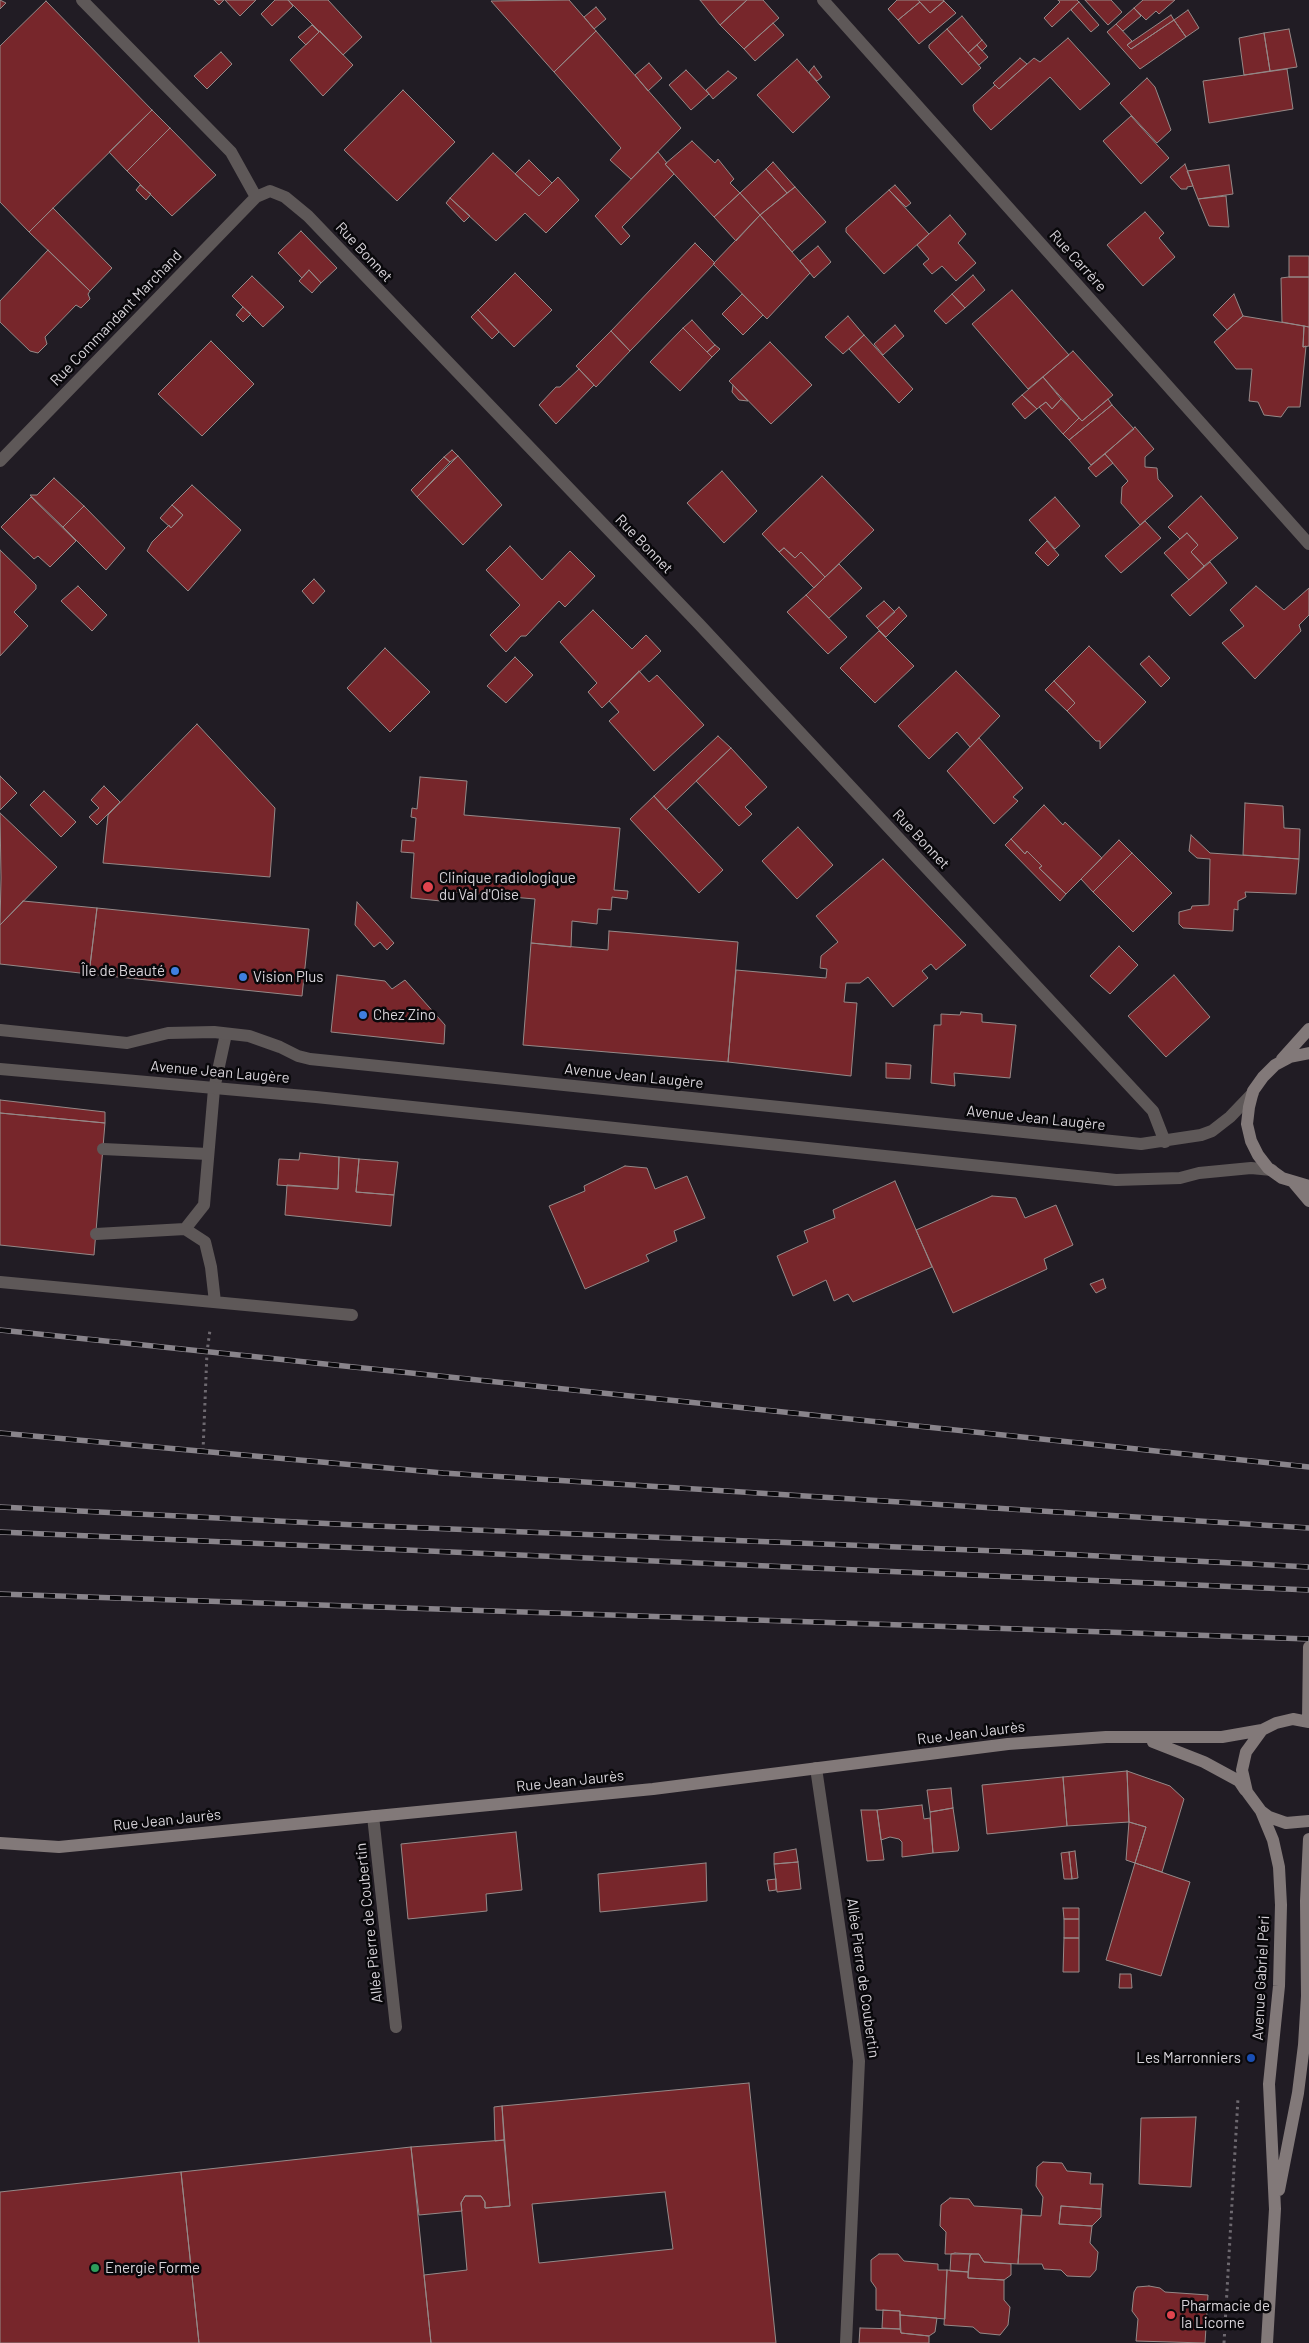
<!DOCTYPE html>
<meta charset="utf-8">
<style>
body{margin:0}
canvas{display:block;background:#211c24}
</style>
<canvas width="1309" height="2343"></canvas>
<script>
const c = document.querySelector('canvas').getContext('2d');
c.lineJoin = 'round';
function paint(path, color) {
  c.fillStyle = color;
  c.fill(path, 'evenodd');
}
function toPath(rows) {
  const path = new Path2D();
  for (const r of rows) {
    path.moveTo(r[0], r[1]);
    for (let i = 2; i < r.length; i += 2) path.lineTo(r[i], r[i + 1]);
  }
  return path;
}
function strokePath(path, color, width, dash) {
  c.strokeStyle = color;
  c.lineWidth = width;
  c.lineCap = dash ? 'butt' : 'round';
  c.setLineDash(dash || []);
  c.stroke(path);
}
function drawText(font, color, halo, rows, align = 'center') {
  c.font = font + ' Barlow,sans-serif';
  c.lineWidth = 5;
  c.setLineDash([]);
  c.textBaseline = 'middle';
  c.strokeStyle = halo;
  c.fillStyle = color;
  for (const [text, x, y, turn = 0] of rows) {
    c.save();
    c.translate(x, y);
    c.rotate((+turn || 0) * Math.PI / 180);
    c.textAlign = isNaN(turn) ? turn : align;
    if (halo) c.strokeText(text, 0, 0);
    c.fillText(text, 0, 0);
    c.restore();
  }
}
const building = toPath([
 [0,0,6,3,0,9,0,0],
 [214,0,224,0,219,5,214,0],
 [225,0,256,0,240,16,225,0],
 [275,0,288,0,293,6,272,26,261,14,275,0],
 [288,0,328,0,362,37,343,55,288,0],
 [569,0,596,31,554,72,491,1,569,0],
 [700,0,747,0,720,25,700,0],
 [747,0,763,0,779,18,744,49,720,25,747,0],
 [897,0,918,0,920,2,898,20,888,9,897,0],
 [918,0,943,0,944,1,930,13,918,0],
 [1058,0,1077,0,1079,2,1052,27,1044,18,1060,2,1058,0],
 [1085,0,1111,0,1122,12,1108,25,1085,0],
 [1143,0,1175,0,1159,14,1156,11,1146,20,1134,8,1143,0],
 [46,1,152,110,29,232,0,202,0,46,46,1],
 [944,1,956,13,919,44,898,20,920,2,930,13,944,1],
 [1079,2,1099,25,1091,32,1071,10,1079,2],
 [596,7,606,19,594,29,584,17,596,7],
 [1134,8,1141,16,1123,31,1116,24,1134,8],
 [1188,10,1199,28,1186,37,1174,20,1188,10],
 [1171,15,1174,20,1131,49,1127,45,1171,15],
 [962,16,982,40,968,53,947,29,962,16],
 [1174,20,1186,37,1140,69,1107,32,1116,24,1132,41,1127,45,1131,49,1174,20],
 [773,23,784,35,755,61,744,49,773,23],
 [312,25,319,32,306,45,298,37,312,25],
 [947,29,981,68,962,85,929,48,929,45,947,29],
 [1289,29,1297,67,1270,71,1264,33,1289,29],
 [320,31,353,65,323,96,290,60,320,31],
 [596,31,681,128,631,179,610,160,621,148,554,72,596,31],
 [1264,33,1270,71,1244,75,1239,38,1264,33],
 [1068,38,1110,84,1080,110,1050,77,991,130,974,111,973,105,995,85,999,89,1034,58,1040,62,1068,38],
 [982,40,987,46,982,51,977,45,982,40],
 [977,45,988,57,979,65,968,53,977,45],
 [221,52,232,64,207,89,194,76,221,52],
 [1020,58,1027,64,999,89,993,83,1020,58],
 [797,59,830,97,793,133,757,95,797,59],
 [649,63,662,78,648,91,635,75,649,63],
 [814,66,822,77,817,81,809,72,814,66],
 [1287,69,1293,109,1209,123,1203,81,1287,69],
 [686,70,709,94,691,110,669,85,686,70],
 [728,71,737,78,713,99,706,90,728,71],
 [1147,78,1155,87,1171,130,1157,143,1120,103,1147,78],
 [403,90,455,142,397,201,344,150,403,90],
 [152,110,170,128,127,171,109,152,152,110],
 [1131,116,1169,158,1141,184,1103,141,1131,116],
 [170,128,216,175,172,216,127,171,170,128],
 [692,141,715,163,718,159,734,179,730,183,740,193,714,217,665,164,692,141],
 [658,152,667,163,665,164,674,174,622,227,630,236,621,245,595,216,658,152],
 [493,153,539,196,558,177,579,200,546,233,525,213,496,241,450,198,493,153],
 [529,160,552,183,539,196,515,174,529,160],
 [773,162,795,187,787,193,766,169,773,162],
 [1185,164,1193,186,1187,187,1187,189,1181,189,1170,177,1185,164],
 [1229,165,1233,194,1198,199,1187,171,1229,165],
 [766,169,787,193,760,215,740,193,766,169],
 [140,185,151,194,146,200,136,190,140,185],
 [895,185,911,203,906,207,889,190,895,185],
 [795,187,826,222,792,252,760,215,795,187],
 [889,190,929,234,884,274,846,232,846,228,889,190],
 [740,193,760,215,736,241,714,217,740,193],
 [1226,196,1229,227,1209,226,1198,199,1226,196],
 [450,198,470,216,464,222,446,203,450,198],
 [53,208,112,268,90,291,29,232,53,208],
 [1145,212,1164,233,1159,238,1175,257,1143,286,1107,245,1145,212],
 [760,215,810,273,767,319,713,264,760,215],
 [950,215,966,234,958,243,976,263,956,281,942,266,932,274,923,264,929,259,917,245,950,215],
 [301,231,337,268,321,283,309,270,302,278,278,253,301,231],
 [695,243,715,263,630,351,611,331,695,243],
 [818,246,831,262,814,278,800,261,818,246],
 [48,250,90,291,88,294,90,299,81,308,76,305,45,337,47,344,38,353,30,351,0,322,0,301,48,250],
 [1289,256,1309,256,1309,277,1289,277,1289,256],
 [309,270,321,283,312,293,299,281,309,270],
 [515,273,552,310,514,347,478,310,515,273],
 [973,275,985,290,965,308,952,294,973,275],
 [252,276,284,307,263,327,232,296,252,276],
 [1289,277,1309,277,1309,327,1282,322,1281,278,1289,277],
 [1012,290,1069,355,1028,389,972,324,1012,290],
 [742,294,763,315,743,335,722,314,742,294],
 [952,294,965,308,946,324,934,311,952,294],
 [1234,294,1243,316,1227,330,1213,315,1234,294],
 [243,307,251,314,243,322,236,315,243,307],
 [478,310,499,332,492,339,471,317,478,310],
 [848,316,864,335,843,354,825,337,848,316],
 [1243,316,1304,326,1303,347,1306,346,1300,407,1288,407,1281,417,1264,415,1258,402,1249,401,1252,369,1236,369,1214,342,1243,316],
 [692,320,715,345,707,352,683,328,692,320],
 [895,325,904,336,883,355,874,344,895,325],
 [1304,326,1309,327,1309,346,1303,347,1304,326],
 [683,328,712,357,680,391,650,362,683,328],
 [611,331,630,351,596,387,576,366,611,331],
 [864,335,913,389,899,403,849,349,864,335],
 [211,341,254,384,202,436,158,394,211,341],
 [770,342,812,385,771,424,729,381,770,342],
 [715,345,720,349,712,357,707,352,715,345],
 [1073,351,1113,395,1082,421,1043,377,1073,351],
 [579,369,594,385,556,424,539,405,556,387,560,387,579,369],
 [1043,377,1061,399,1052,409,1046,402,1037,409,1022,395,1043,377],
 [733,385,748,401,739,400,732,392,733,385],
 [1022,395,1037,409,1025,419,1012,404,1022,395],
 [1061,399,1079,418,1063,434,1039,407,1046,402,1052,409,1061,399],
 [1108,399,1112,405,1069,440,1063,434,1079,418,1082,421,1108,399],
 [1112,405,1134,429,1091,465,1069,440,1112,405],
 [1135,427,1154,449,1145,457,1145,467,1157,468,1158,479,1173,496,1140,525,1121,503,1122,487,1128,481,1105,454,1135,427],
 [452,450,458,456,450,462,444,457,452,450],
 [1105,454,1113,463,1096,477,1088,468,1105,454],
 [458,456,502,505,463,545,417,497,458,456],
 [444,457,450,462,417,497,411,490,444,457],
 [722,471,757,511,724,543,687,503,722,471],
 [822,476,874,530,825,577,801,552,795,558,784,548,779,552,762,534,822,476],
 [54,478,84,506,63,527,30,495,37,495,54,478],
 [192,485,241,530,188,591,147,551,152,542,169,525,171,528,183,515,172,505,192,485],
 [1201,496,1238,538,1204,566,1191,552,1198,545,1187,533,1180,539,1168,527,1201,496],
 [31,497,76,541,50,567,38,556,34,559,1,527,31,497],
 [1055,497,1080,526,1055,549,1029,520,1055,497],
 [172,505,183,515,171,528,160,518,172,505],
 [84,506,125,548,106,570,63,527,84,506],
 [1145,521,1161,538,1121,573,1105,556,1145,521],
 [1187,533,1198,545,1191,552,1204,566,1189,580,1164,553,1187,533],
 [1047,541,1059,555,1048,566,1035,553,1047,541],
 [510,546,542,580,570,551,595,576,565,607,559,601,526,636,521,636,506,652,490,635,520,605,486,570,510,546],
 [784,548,795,558,801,552,825,577,814,588,779,552,784,548],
 [0,550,36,585,36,589,14,612,28,626,0,656,0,550],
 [1210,562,1227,583,1190,616,1171,595,1210,562],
 [839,564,862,588,829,618,806,595,839,564],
 [314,579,325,591,313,604,302,591,314,579],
 [78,586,107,615,92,631,61,601,78,586],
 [1256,586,1284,610,1309,588,1309,615,1299,625,1301,631,1255,679,1222,643,1244,626,1230,610,1256,586],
 [806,595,847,637,828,654,787,612,806,595],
 [884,601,895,612,877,628,866,616,884,601],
 [899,607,907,616,886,637,877,628,899,607],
 [593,610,632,649,646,635,661,651,602,708,588,692,597,683,560,642,593,610],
 [879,631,914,666,875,703,840,668,879,631],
 [1089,646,1146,702,1100,749,1100,741,1096,741,1067,711,1075,703,1054,681,1089,646],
 [385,648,430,692,390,732,347,688,385,648],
 [1149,656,1170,678,1161,687,1140,664,1149,656],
 [515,657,533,675,506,703,487,686,515,657],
 [639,671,649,682,657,675,704,725,654,771,609,721,619,712,609,701,639,671],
 [956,671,1000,716,970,747,957,732,929,759,898,726,956,671],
 [1054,681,1075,703,1067,711,1045,690,1054,681],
 [197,724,275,808,270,877,103,863,108,815,197,724],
 [718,736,731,748,666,810,654,796,718,736],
 [979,738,1023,788,1013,797,1018,801,994,824,947,771,979,738],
 [731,748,767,787,745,807,752,814,739,826,696,781,731,748],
 [0,776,17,793,0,810,0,776],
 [420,777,467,781,464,815,620,828,614,890,628,891,627,899,612,897,611,910,598,909,597,924,572,921,571,947,531,943,535,899,442,891,441,901,411,898,414,853,401,852,402,840,414,841,416,818,411,817,412,808,417,809,420,777],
 [104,786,120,802,97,825,89,817,99,808,91,800,104,786],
 [44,791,76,822,61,837,30,805,44,791],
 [654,796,723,870,699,893,630,819,654,796],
 [1245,803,1283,806,1284,828,1300,829,1299,859,1243,855,1245,803],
 [1044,805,1063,825,1065,822,1102,858,1066,894,1039,868,1042,866,1027,851,1025,854,1011,839,1044,805],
 [0,813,57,867,0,925,1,878,0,813],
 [798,827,833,865,797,899,762,861,798,827],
 [1191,835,1210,853,1299,859,1296,894,1245,892,1246,897,1238,901,1238,910,1234,909,1233,931,1183,928,1179,924,1179,912,1191,909,1192,906,1209,905,1210,859,1197,858,1189,851,1191,835],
 [1011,839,1025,854,1027,851,1042,866,1039,868,1066,894,1060,901,1005,845,1011,839],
 [1119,840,1132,853,1093,892,1081,879,1119,840],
 [1132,853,1172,893,1133,932,1093,892,1132,853],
 [883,859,966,945,936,970,931,964,922,971,928,978,893,1007,868,977,860,983,846,983,844,1002,857,1003,851,1076,728,1062,736,970,826,978,827,969,820,968,821,956,838,942,816,916,883,859],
 [23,901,97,908,89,974,0,964,0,925,23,901],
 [357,902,394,943,387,950,380,942,374,947,355,925,357,902],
 [97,908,309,929,302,996,89,974,97,908],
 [609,931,738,942,728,1062,523,1045,531,943,608,950,609,931],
 [1119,946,1138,965,1110,994,1090,976,1119,946],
 [337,975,385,981,392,989,405,980,445,1025,444,1044,331,1032,337,975],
 [1174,975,1210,1017,1166,1057,1128,1016,1174,975],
 [961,1012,982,1014,982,1022,1016,1025,1010,1078,954,1073,955,1086,931,1083,934,1025,941,1025,941,1014,960,1015,961,1012],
 [886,1063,911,1065,910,1079,886,1078,886,1063],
 [0,1100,105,1112,105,1123,0,1113,0,1100],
 [0,1113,105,1123,94,1255,0,1245,0,1113],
 [300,1153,339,1157,338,1189,277,1185,279,1159,299,1160,300,1153],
 [339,1157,359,1159,356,1192,394,1195,391,1226,285,1215,287,1185,338,1189,339,1157],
 [359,1159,398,1162,394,1195,356,1192,359,1159],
 [625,1166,647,1168,655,1189,687,1176,705,1218,674,1231,677,1241,646,1255,649,1261,585,1289,549,1206,585,1191,584,1186,625,1166],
 [895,1181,932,1267,853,1302,848,1294,834,1301,826,1280,793,1296,777,1256,808,1242,804,1231,835,1218,833,1210,895,1181],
 [992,1196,1016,1198,1025,1218,1056,1205,1073,1245,1044,1259,1047,1269,953,1313,916,1230,992,1196],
 [1103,1279,1106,1288,1096,1293,1090,1284,1103,1279],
 [1127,1771,1129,1822,1067,1826,1063,1777,1127,1771],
 [1127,1771,1170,1786,1184,1799,1162,1872,1135,1863,1146,1827,1129,1822,1127,1771],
 [1063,1777,1067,1826,987,1834,982,1785,1063,1777],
 [951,1788,953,1808,930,1812,927,1790,951,1788],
 [922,1805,924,1819,930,1818,933,1853,902,1857,902,1842,899,1839,890,1837,881,1840,877,1810,922,1805],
 [953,1808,959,1848,958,1851,933,1853,930,1812,953,1808],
 [861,1810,877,1810,884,1860,867,1861,861,1810],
 [1129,1822,1146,1827,1135,1863,1126,1860,1129,1822],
 [516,1832,522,1890,486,1894,487,1911,408,1919,401,1844,516,1832],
 [796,1849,798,1862,774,1864,774,1853,796,1849],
 [1075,1851,1078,1878,1072,1879,1069,1852,1075,1851],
 [1069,1852,1072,1879,1064,1879,1061,1853,1069,1852],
 [798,1862,801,1889,777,1892,774,1864,798,1862],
 [706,1863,707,1901,600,1912,598,1874,706,1863],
 [1135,1863,1190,1882,1161,1976,1106,1960,1135,1863],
 [776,1879,776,1890,769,1891,767,1880,776,1879],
 [1063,1908,1079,1908,1079,1919,1064,1919,1063,1908],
 [1064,1919,1079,1919,1079,1938,1064,1938,1064,1919],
 [1064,1938,1079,1938,1079,1972,1063,1972,1064,1938],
 [1120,1974,1131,1974,1132,1988,1119,1988,1120,1974],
 [749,2083,776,2343,431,2343,424,2275,467,2270,461,2203,465,2196,481,2196,485,2202,485,2208,510,2206,502,2106,749,2083],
 [665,2192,673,2249,539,2263,532,2204,665,2192],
 [502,2106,504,2140,495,2141,494,2107,502,2106],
 [1196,2117,1191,2187,1139,2184,1141,2118,1196,2117],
 [504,2140,510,2206,485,2208,485,2202,481,2196,465,2196,461,2203,462,2211,419,2215,411,2147,504,2140],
 [411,2147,431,2343,199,2343,181,2172,411,2147],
 [1043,2162,1062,2163,1067,2171,1091,2173,1090,2184,1103,2184,1101,2209,1061,2206,1059,2224,1092,2226,1090,2243,1098,2252,1096,2270,1090,2277,1067,2276,1061,2270,1044,2269,1042,2264,1018,2264,1021,2215,1041,2216,1043,2197,1036,2186,1037,2167,1043,2162],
 [181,2172,199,2343,0,2343,0,2192,181,2172],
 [950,2198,969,2199,974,2206,1022,2209,1018,2264,984,2262,979,2254,945,2254,946,2232,940,2226,941,2205,950,2198],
 [1061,2206,1101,2209,1101,2217,1092,2226,1059,2224,1061,2206],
 [955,2253,972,2254,970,2255,968,2272,950,2271,951,2254,955,2253],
 [879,2254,898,2254,904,2261,938,2264,938,2270,947,2270,945,2319,900,2315,900,2311,876,2310,876,2288,871,2281,871,2260,879,2254],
 [972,2254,979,2254,984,2262,1011,2264,1011,2275,1004,2280,968,2278,970,2255,972,2254],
 [947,2270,968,2272,968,2278,1004,2280,1004,2300,1010,2307,1008,2325,1000,2335,980,2333,973,2327,944,2325,947,2270],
 [1149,2286,1160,2288,1165,2292,1208,2295,1205,2343,1136,2341,1138,2319,1132,2311,1134,2292,1137,2287,1149,2286],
 [883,2310,900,2311,900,2329,882,2328,883,2310],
 [900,2315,937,2318,935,2332,929,2336,901,2333,900,2315],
 [860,2328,900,2329,901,2333,929,2336,929,2343,859,2343,860,2328]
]);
paint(building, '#77262b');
strokePath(building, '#958988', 1);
strokePath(toPath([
 [203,1451,207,1352,210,1330],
 [1224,2343,1238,2098]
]), '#6e6970', 3, [2.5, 4]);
strokePath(toPath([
 [103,1149,208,1154],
 [185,1229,205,1242,211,1267,215,1302],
 [96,1234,185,1229,204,1205,214,1089,226,1034],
 [0,1282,352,1315],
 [816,1768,859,2061,846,2343],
 [373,1816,396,2027]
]), '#5e5858', 12);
strokePath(toPath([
 [82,0,231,152,256,197],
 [823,0,1309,544],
 [0,461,256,197,270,191,285,197,308,216,699,624,1153,1111,1165,1142],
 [0,1030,127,1043,168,1033,214,1032,249,1036,280,1047,298,1056,310,1059,1141,1144,1201,1135,1212,1131,1230,1117,1253,1093],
 [0,1069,316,1097,1116,1180,1180,1178,1199,1173,1251,1168,1272,1170]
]), '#5e5858', 12);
strokePath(toPath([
 [1309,1053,1290,1057,1275,1065,1263,1077,1253,1091,1249,1107,1247,1124,1251,1141,1258,1155,1268,1168,1282,1178,1309,1186],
 [1282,1059,1309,1029],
 [1293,1182,1309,1201],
 [1308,1721,1309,1647],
 [1309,1722,1293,1719,1276,1723,1262,1730,1246,1752,1242,1770,1247,1792,1261,1811,1269,1817,1286,1823,1309,1821],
 [1153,1742,1204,1762,1239,1781,1245,1790],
 [1261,1811,1273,1840,1279,1867,1281,1905,1279,1986,1269,2084,1275,2209,1267,2343],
 [0,1843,59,1847,653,1789,1008,1744,1106,1737,1222,1737,1262,1730],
 [1279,2190,1298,2093,1304,2045,1307,1996,1306,1901,1309,1839]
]), '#827979', 12);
const rail = toPath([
 [0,1330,1309,1467],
 [0,1433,443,1473,1309,1528],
 [0,1507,376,1526,1022,1552,1309,1567],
 [0,1532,1309,1590],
 [0,1594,1309,1639]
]);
strokePath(rail, '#89848b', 5.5);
strokePath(rail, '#09080b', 4, [11]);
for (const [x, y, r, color] of [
 [428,887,6,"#e0444e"],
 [175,971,5,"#3f7fe0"],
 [243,977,5,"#3f7fe0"],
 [363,1015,5,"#3f7fe0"],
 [1251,2058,5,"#1a4fb4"],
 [95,2268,5,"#2e9e5b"],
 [1171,2315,5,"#e0444e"]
]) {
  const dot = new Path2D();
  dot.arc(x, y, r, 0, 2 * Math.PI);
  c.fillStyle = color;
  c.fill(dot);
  strokePath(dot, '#09080b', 2);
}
drawText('15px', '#d8d4da', '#09080b', [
 ["Rue Bonnet",364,252,47],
 ["Rue Carrère",1078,261,48],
 ["Rue Commandant Marchand",116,318,-46],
 ["Rue Bonnet",644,544,46],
 ["Rue Bonnet",921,839,47],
 ["Avenue Jean Laugère",220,1072,5],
 ["Avenue Jean Laugère",634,1076,6],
 ["Avenue Jean Laugère",1036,1118,6],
 ["Rue Jean Jaurès",971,1733,-7],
 ["Rue Jean Jaurès",570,1781,-6],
 ["Rue Jean Jaurès",167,1820,-6],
 ["Allée Pierre de Coubertin",369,1923,-96],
 ["Allée Pierre de Coubertin",863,1978,82],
 ["Avenue Gabriel Péri",1261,1978,-87]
]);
drawText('15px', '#d8d4da', '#09080b', [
 ["Clinique radiologique",439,878],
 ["du Val d'Oise",439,895],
 ["Île de Beauté",165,971,"right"],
 ["Vision Plus",253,977],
 ["Chez Zino",373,1015],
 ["Les Marronniers",1241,2058,"right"],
 ["Energie Forme",105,2268],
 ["Pharmacie de",1181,2306],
 ["la Licorne",1181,2323]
], 'left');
</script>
